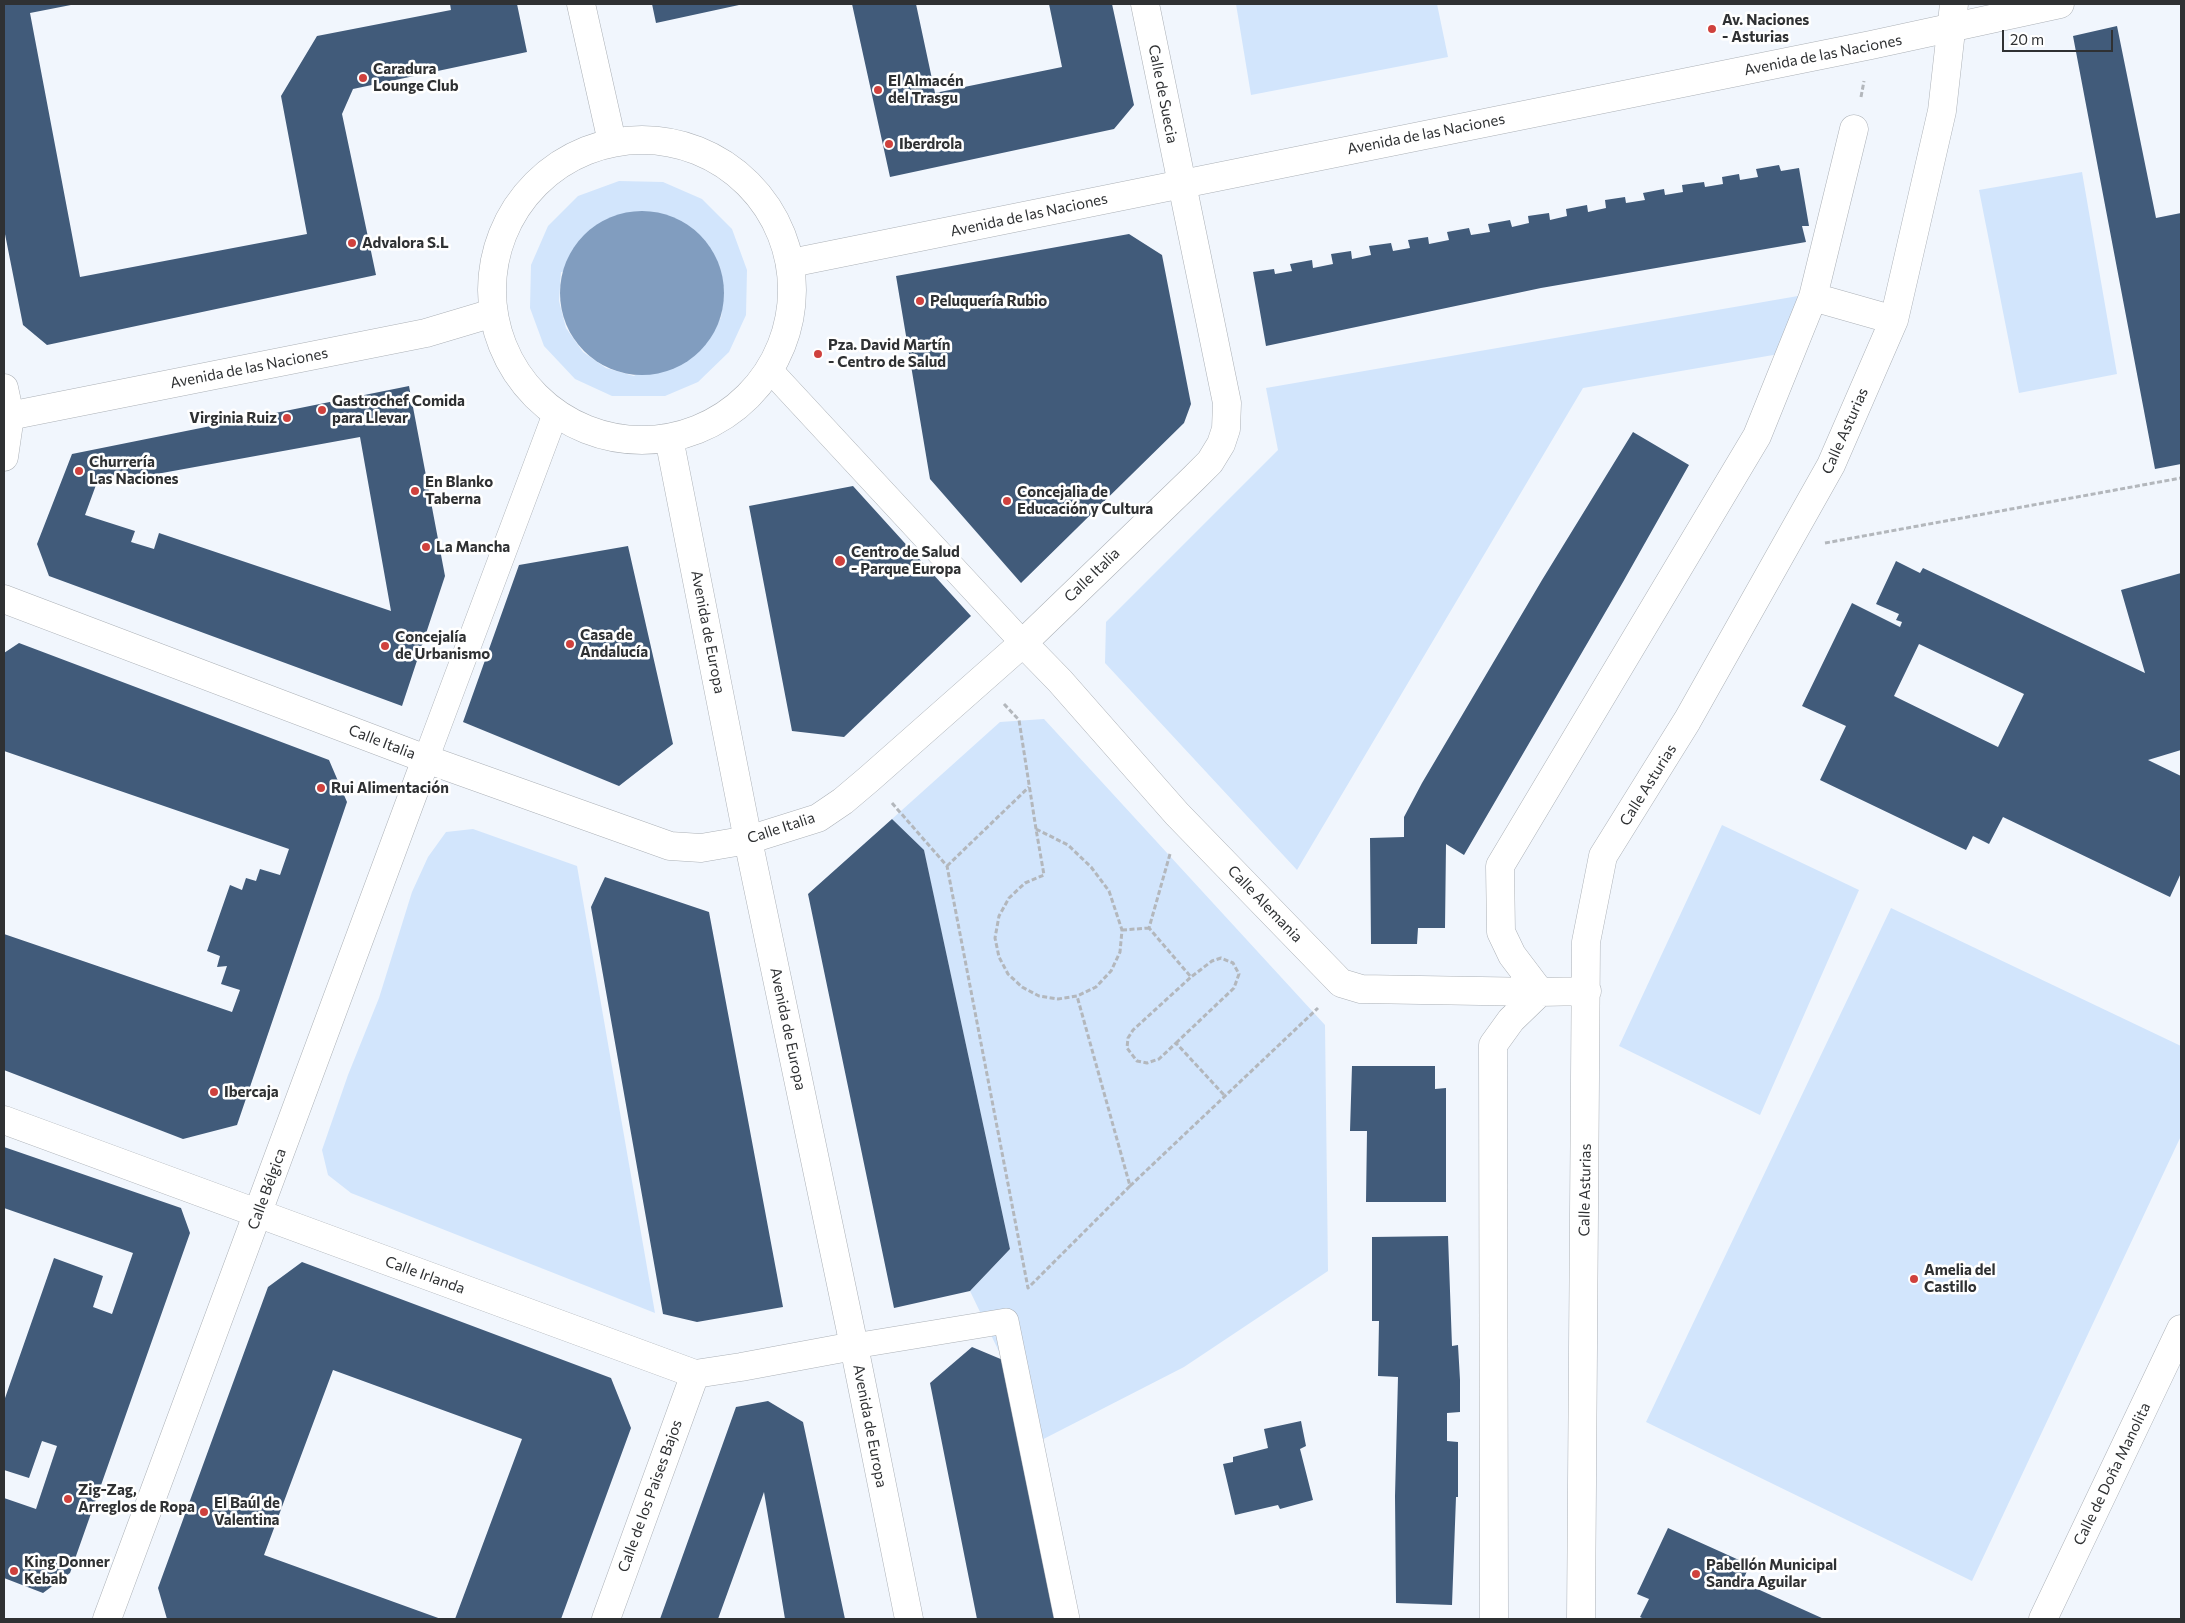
<!DOCTYPE html>
<meta charset="utf-8">
<style>
body{margin:0}
#map{position:relative;width:2185px;height:1623px;overflow:hidden;background:#f1f6fd;font-family:Commissioner,sans-serif}
canvas{display:block}
.frame{position:absolute;inset:0;border:5px solid #2f3133;pointer-events:none}
.scale{position:absolute;left:2002px;top:30px;width:111px;height:22px;box-sizing:border-box;border:2px solid #2f3133;border-top:0;padding-left:6px;font-size:15px;line-height:18px;white-space:nowrap;color:#2f3133;-webkit-text-stroke:4px #fff;paint-order:stroke}
</style>
<div id="map">
<canvas width="2185" height="1623"></canvas>
<div class="frame"></div>
<div class="scale">20 m</div>
</div>
<script>
const c = document.querySelector('canvas').getContext('2d');
c.lineJoin = 'round';
function paint(path, color) {
  c.fillStyle = color;
  c.fill(path, 'evenodd');
}
function toPath(rows) {
  const path = new Path2D();
  for (const r of rows) {
    if (r.length === 3) {
      path.moveTo(r[0] + r[2], r[1]);
      path.arc(r[0], r[1], r[2], 0, 2 * Math.PI);
      continue;
    }
    path.moveTo(r[0], r[1]);
    for (let i = 2; i < r.length; i += 2) path.lineTo(r[i], r[i + 1]);
  }
  return path;
}
function strokePath(path, color, width, dash) {
  c.strokeStyle = color;
  c.lineWidth = width;
  c.lineCap = dash ? 'butt' : 'round';
  c.setLineDash(dash || []);
  c.stroke(path);
}
function drawText(font, color, halo, rows, align = 'center') {
  c.font = font + ' Commissioner,sans-serif';
  c.lineWidth = 5;
  c.setLineDash([]);
  c.textBaseline = 'middle';
  c.strokeStyle = halo;
  c.fillStyle = color;
  for (const [text, x, y, turn = 0] of rows) {
    c.save();
    c.translate(x, y);
    c.rotate((+turn || 0) * Math.PI / 180);
    c.textAlign = isNaN(turn) ? turn : align;
    if (halo) c.strokeText(text, 0, 0);
    c.fillText(text, 0, 0);
    c.restore();
  }
}
paint(toPath([
 [1236,4,1437,4,1448,57,1251,95],
 [2082,172,2117,374,2019,393,1979,190],
 [619,181,663,182,702,199,732,229,747,270,746,315,729,352,698,382,665,396,612,396,575,379,544,346,530,308,531,265,548,226,578,196],
 [720,267,724,292,721,318,634,376,606,368,583,352,566,328,559,301,561,272],
 [1798,296,1802,350,1583,388,1297,870,1105,663,1106,622,1278,450,1266,388],
 [1044,719,1325,1025,1328,1271,1184,1367,1024,1449,1003,1360,970,1291,1010,1249,924,851,892,819,1000,722],
 [1722,825,1859,890,1760,1115,1619,1046],
 [473,829,577,866,655,1313,351,1193,328,1175,322,1150,348,1075,379,998,412,892,428,857,446,832],
 [1891,908,2181,1046,2181,1136,1972,1581,1646,1422]
]), '#d2e5fc');
paint(toPath([
 [642,293,82]
]), '#819dbf');
paint(toPath([
 [4,4,76,4,30,13,80,277,307,234,281,96,317,36,451,10,450,4,517,4,527,52,353,89,342,114,376,275,47,345,23,325,4,229],
 [652,4,739,4,739,5,656,23],
 [852,4,916,4,935,93,1062,67,1049,4,1112,4,1134,105,1114,129,890,177],
 [2117,26,2156,218,2181,213,2181,464,2155,469,2073,36],
 [1779,165,1781,171,1799,168,1809,226,1802,226,1806,242,1541,288,1266,346,1253,272,1274,269,1275,274,1292,271,1290,264,1312,260,1313,268,1333,264,1331,254,1351,251,1352,259,1371,255,1369,246,1391,243,1393,251,1410,248,1408,240,1428,237,1429,244,1449,240,1447,232,1469,228,1471,235,1490,232,1488,224,1510,220,1512,227,1529,223,1528,216,1549,213,1550,220,1567,216,1566,209,1587,205,1588,212,1606,208,1605,200,1625,197,1626,203,1645,200,1643,193,1664,189,1665,195,1683,192,1682,185,1704,182,1705,187,1723,184,1722,177,1739,174,1740,180,1758,177,1756,169],
 [1129,234,1162,255,1191,404,1184,423,1021,583,930,479,896,276],
 [409,386,445,576,402,706,49,576,37,544,72,454],
 [360,437,391,611,159,533,154,549,131,542,135,531,85,515,96,485],
 [1633,432,1689,465,1623,582,1464,855,1446,844,1445,928,1418,928,1417,944,1371,944,1370,838,1404,837,1404,817,1422,783,1542,580],
 [853,486,971,616,844,737,792,731,749,506],
 [628,546,673,744,619,786,463,722,519,565],
 [1896,561,1920,573,1923,568,2145,673,2121,590,2181,573,2181,750,2148,760,2181,776,2181,873,2170,897,2003,817,1989,844,1973,836,1966,850,1820,780,1846,726,1802,706,1852,603,1900,627,1902,622,1896,620,1899,614,1876,604],
 [1919,644,2024,694,1998,747,1894,696],
 [19,643,329,760,347,802,237,1125,183,1139,4,1070,4,934,232,1012,240,990,221,984,227,966,217,967,220,956,207,951,230,885,242,890,246,878,256,881,260,869,280,875,289,849,4,751,4,653],
 [892,819,924,850,1010,1249,970,1291,894,1308,808,894],
 [605,877,709,912,783,1307,697,1322,663,1314,591,907],
 [1352,1066,1435,1066,1435,1089,1446,1088,1446,1202,1366,1202,1367,1131,1350,1131],
 [4,1147,181,1208,190,1233,70,1573,43,1593,4,1578,4,1498,36,1509,57,1446,42,1441,29,1478,4,1470,4,1401,54,1258,103,1276,93,1307,112,1314,133,1253,4,1208],
 [1448,1236,1452,1346,1458,1345,1460,1380,1460,1412,1447,1413,1447,1441,1458,1442,1458,1497,1456,1497,1452,1605,1396,1603,1395,1496,1398,1377,1378,1376,1379,1321,1372,1321,1372,1237],
 [302,1262,611,1378,631,1428,561,1619,455,1619,522,1439,333,1370,264,1555,441,1619,167,1619,158,1588,268,1287],
 [972,1347,1003,1360,1057,1619,977,1619,930,1383],
 [768,1401,803,1422,845,1619,785,1619,764,1492,718,1619,660,1619,736,1407],
 [1301,1421,1306,1446,1300,1449,1313,1500,1280,1509,1278,1505,1235,1515,1223,1464,1233,1462,1233,1457,1268,1448,1264,1429],
 [1668,1528,1750,1565,1742,1582,1824,1619,1644,1619,1640,1617,1649,1599,1637,1594]
]), '#415b7a');
const pedestrian = toPath([
 [769,369,1023,643],
 [426,759,556,412],
 [854,1346,1006,1321,1067,1619]
]);
const minor = toPath([
 [1813,297,1894,320],
 [4,388,10,416,4,457],
 [4,599,426,759,670,846,701,848,748,840,818,818,843,801,869,779,1023,643,1194,478,1210,462,1221,444,1226,429,1227,403,1145,4],
 [1023,643,1060,681,1177,814,1341,983,1361,989,1540,992,1587,991],
 [4,1120,695,1374,741,1367,854,1346],
 [107,1619,426,759],
 [606,1619,695,1374],
 [1494,1619,1493,1045,1511,1020,1540,992,1512,955,1501,932,1500,866,1757,436,1813,297,1854,129],
 [1581,1619,1586,942,1603,856,1687,721,1831,465,1894,320,1942,111,1954,4],
 [2043,1619,2181,1329]
]);
const tertiary = toPath([
 [581,4,612,142],
 [642,290,150],
 [791,263,1871,45,2060,4],
 [4,417,426,333,493,313],
 [669,438,748,840,854,1346,909,1619]
]);
strokePath(pedestrian, '#acb1b7', 26);
strokePath(minor, '#acb1b7', 29);
strokePath(tertiary, '#acb1b7', 29);
strokePath(toPath([
 [1861,97,1864,81],
 [1825,543,2181,478],
 [1004,704,1019,720,1036,829],
 [892,803,947,866,1028,1288,1130,1186,1077,996],
 [1036,829,1068,845,1091,867,1109,891,1122,930,1120,952,1111,971,1096,987,1077,996,1058,999,1039,996,1022,987,1008,974,999,957,995,938,999,916,1009,898,1025,883,1044,875,1036,829],
 [1170,854,1149,928,1191,977,1133,1030,1128,1038,1127,1048,1137,1061,1147,1063,1159,1059,1176,1043,1225,1096],
 [947,866,1029,787],
 [1122,930,1149,928],
 [1176,1043,1234,988,1239,974,1233,963,1221,958,1212,961,1191,977],
 [1130,1186,1318,1008]
]), '#b3b7bc', 3, [5, 2.5]);
strokePath(pedestrian, '#fff', 25);
strokePath(minor, '#fff', 28);
strokePath(tertiary, '#fff', 28);
for (const [x, y, r, color] of [
 [1712,29,5,"#cf413d"],
 [363,78,5,"#cf413d"],
 [878,90,5,"#cf413d"],
 [889,144,5,"#cf413d"],
 [352,243,5,"#cf413d"],
 [920,301,5,"#cf413d"],
 [818,354,5,"#cf413d"],
 [322,410,5,"#cf413d"],
 [287,418,5,"#cf413d"],
 [79,471,5,"#cf413d"],
 [415,491,5,"#cf413d"],
 [1007,501,5,"#cf413d"],
 [426,547,5,"#cf413d"],
 [840,561,6,"#cf413d"],
 [570,644,5,"#cf413d"],
 [385,646,5,"#cf413d"],
 [321,788,5,"#cf413d"],
 [214,1092,5,"#cf413d"],
 [1914,1279,5,"#cf413d"],
 [68,1499,5,"#cf413d"],
 [204,1512,5,"#cf413d"],
 [14,1571,5,"#cf413d"],
 [1696,1574,5,"#cf413d"]
]) {
  const dot = new Path2D();
  dot.arc(x, y, r, 0, 2 * Math.PI);
  c.fillStyle = color;
  c.fill(dot);
  strokePath(dot, '#fff', 2);
}
drawText('bold 15px', '#2f3133', '#fff', [
 ["Av. Naciones",1722,20],
 ["- Asturias",1722,37],
 ["Caradura",373,69],
 ["Lounge Club",373,86],
 ["El Almacén",888,81],
 ["del Trasgu",888,98],
 ["Iberdrola",899,144],
 ["Advalora S.L",362,243],
 ["Peluquería Rubio",930,301],
 ["Pza. David Martín",828,345],
 ["- Centro de Salud",828,362],
 ["Gastrochef Comida",332,401],
 ["para Llevar",332,418],
 ["Virginia Ruiz",277,418,"right"],
 ["Churrería",89,462],
 ["Las Naciones",89,479],
 ["En Blanko",425,482],
 ["Taberna",425,499],
 ["Concejalia de",1017,492],
 ["Educación y Cultura",1017,509],
 ["La Mancha",436,547],
 ["Centro de Salud",851,552],
 ["- Parque Europa",851,569],
 ["Casa de",580,635],
 ["Andalucía",580,652],
 ["Concejalía",395,637],
 ["de Urbanismo",395,654],
 ["Rui Alimentación",331,788],
 ["Ibercaja",224,1092],
 ["Amelia del",1924,1270],
 ["Castillo",1924,1287],
 ["Zig-Zag,",78,1490],
 ["Arreglos de Ropa",78,1507],
 ["El Baúl de",214,1503],
 ["Valentina",214,1520],
 ["King Donner",24,1562],
 ["Kebab",24,1579],
 ["Pabellón Municipal",1706,1565],
 ["Sandra Aguilar",1706,1582]
], 'left');
drawText('15px', '#2f3133', '#fff', [
 ["Avenida de las Naciones",1823,55,-11],
 ["Calle de Suecia",1163,94,79],
 ["Avenida de las Naciones",1426,134,-11],
 ["Avenida de las Naciones",1029,215,-12],
 ["Avenida de las Naciones",249,368,-11],
 ["Calle Asturias",1845,431,-66],
 ["Calle Italia",1092,575,-44],
 ["Avenida de Europa",708,632,79],
 ["Calle Italia",382,742,21],
 ["Calle Asturias",1648,785,-58],
 ["Calle Italia",781,828,-18],
 ["Calle Alemania",1265,904,46],
 ["Avenida de Europa",788,1029,78],
 ["Calle Bélgica",267,1189,-70],
 ["Calle Asturias",1585,1190,-89],
 ["Calle Irlanda",425,1275,20],
 ["Avenida de Europa",870,1426,79],
 ["Calle de Doña Manolita",2112,1474,-64],
 ["Calle de los Paises Bajos",650,1496,-70]
]);
</script>
